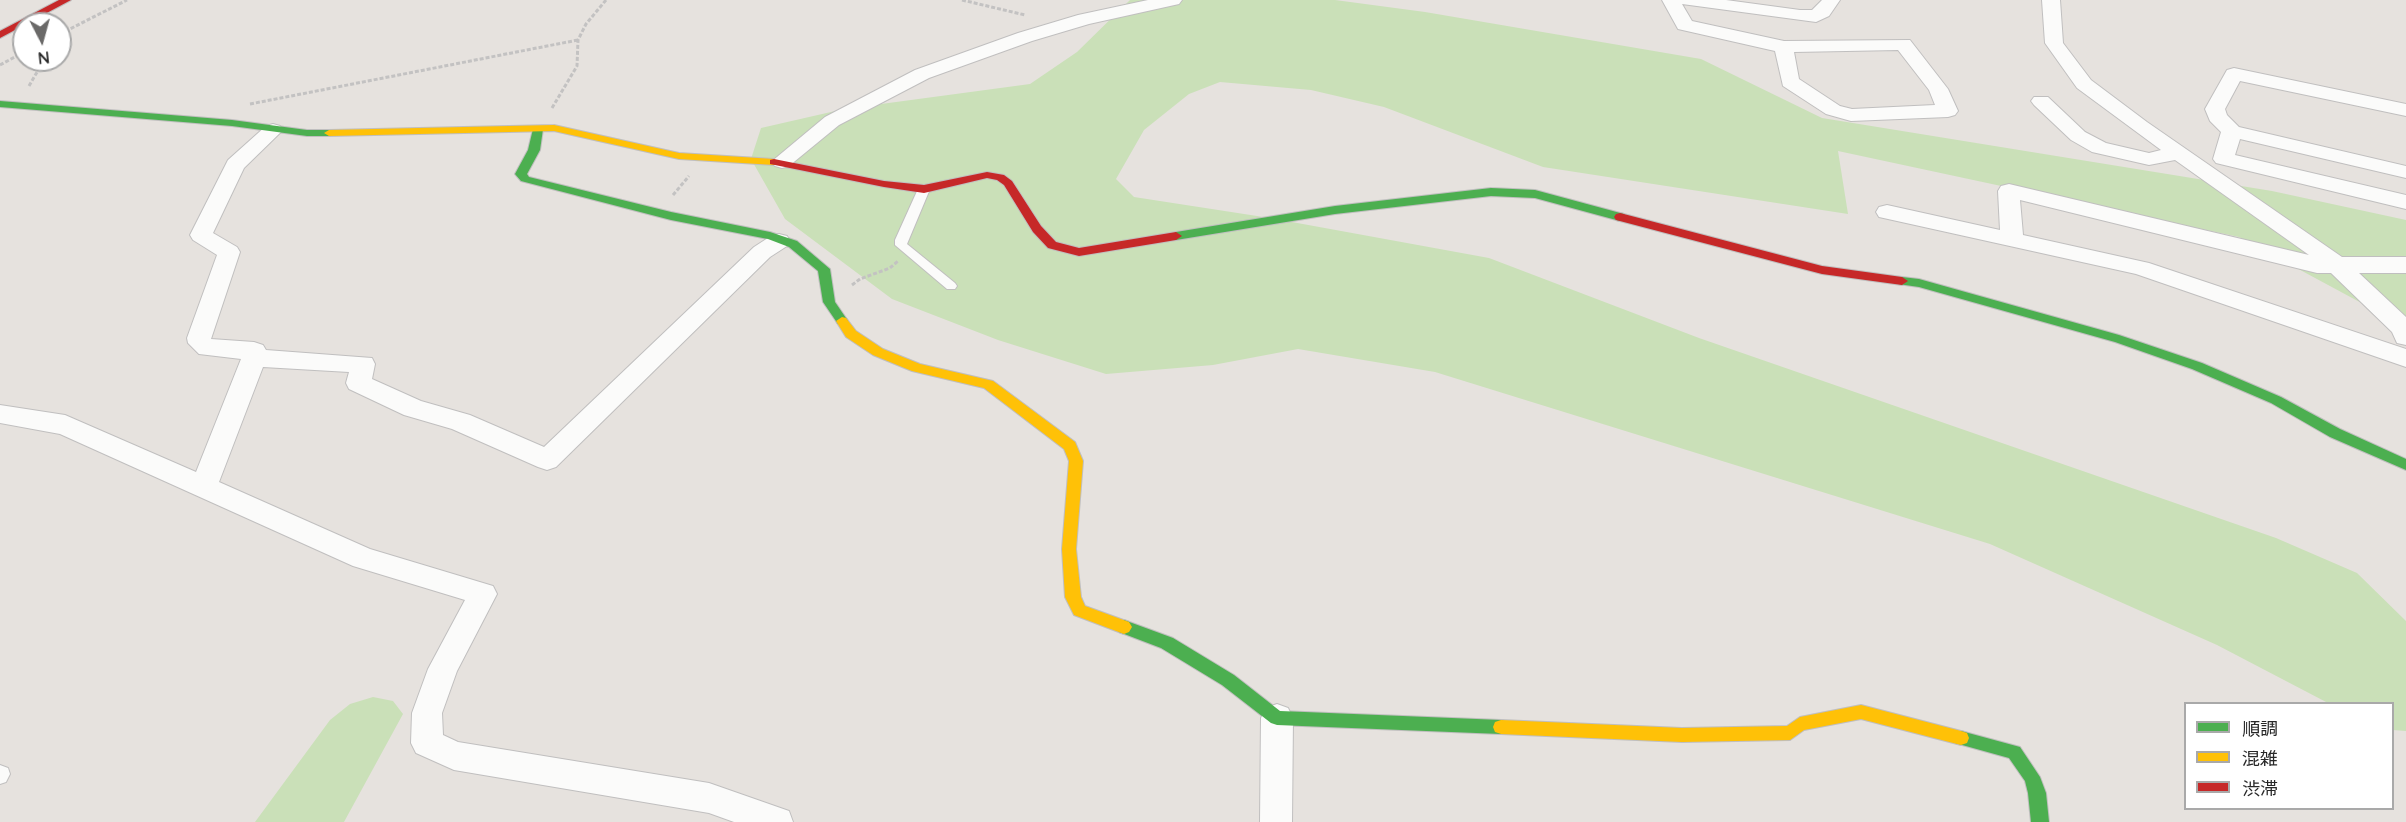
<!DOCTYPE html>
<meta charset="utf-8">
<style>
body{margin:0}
#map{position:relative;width:2406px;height:822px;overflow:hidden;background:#e6e2de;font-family:Quicksand,"Noto Sans JP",sans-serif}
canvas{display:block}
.legend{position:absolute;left:2184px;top:702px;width:210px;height:108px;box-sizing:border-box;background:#fff;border:2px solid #a9a9a9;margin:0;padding:8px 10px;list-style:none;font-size:18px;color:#282828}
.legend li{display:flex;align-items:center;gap:12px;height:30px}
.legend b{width:30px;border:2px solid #a9a9a9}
.north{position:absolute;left:12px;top:12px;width:60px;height:60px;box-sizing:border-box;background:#fff;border:2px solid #a9a9a9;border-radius:50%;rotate:174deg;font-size:16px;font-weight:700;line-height:24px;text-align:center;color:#282828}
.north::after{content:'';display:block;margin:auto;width:21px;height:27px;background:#6a6968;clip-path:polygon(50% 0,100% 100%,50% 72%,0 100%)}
</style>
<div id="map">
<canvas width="2406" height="822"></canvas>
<ul class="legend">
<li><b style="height:8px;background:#4caf50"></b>順調</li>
<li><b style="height:8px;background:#ffc107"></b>混雑</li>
<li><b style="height:8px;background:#c62828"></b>渋滞</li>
</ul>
<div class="north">N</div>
</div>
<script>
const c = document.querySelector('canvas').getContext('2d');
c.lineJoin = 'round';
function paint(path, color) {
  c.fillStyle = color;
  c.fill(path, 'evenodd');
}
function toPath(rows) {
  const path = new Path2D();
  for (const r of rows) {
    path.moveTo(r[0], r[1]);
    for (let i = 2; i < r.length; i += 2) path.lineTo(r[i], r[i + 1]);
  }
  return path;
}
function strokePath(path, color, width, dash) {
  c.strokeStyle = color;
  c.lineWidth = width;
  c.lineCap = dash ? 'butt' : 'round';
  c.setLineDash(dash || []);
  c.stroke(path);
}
paint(toPath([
 [1130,0,1335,0,1425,12,1701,59,1822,118,2272,191,2406,220,2406,327,2239,237,1838,151,1848,214,1543,167,1384,107,1311,90,1220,82,1189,94,1144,130,1116,179,1134,197,1270,218,1489,258,1699,338,2276,538,2357,573,2406,621,2406,731,2393,730,2392,704,2328,703,2217,645,1990,544,1435,372,1298,349,1213,365,1106,374,998,340,892,299,785,219,751,159,761,128,844,109,1030,84,1077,52],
 [373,697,393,701,403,714,344,822,255,822,330,720,350,704]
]), '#cae0b8');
const lane = toPath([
 [924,185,930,189,907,244,955,283,957,286,955,289,947,289,895,245,895,240,918,189,924,185],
 [0,765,8,768,10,774,6,782,0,784,0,765]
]);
const street = toPath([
 [1148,0,1182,0,1179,4,1089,24,1032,41,929,78,839,125,789,166,782,168,775,166,771,162,825,117,915,70,1018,33,1078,15,1148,0],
 [1662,0,1726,0,1800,10,1812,10,1822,0,1840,0,1829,16,1816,22,1682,4,1692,21,1784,41,1910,40,1948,89,1958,111,1955,115,1948,117,1851,121,1826,114,1783,86,1775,51,1678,29,1662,0],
 [1898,50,1929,90,1935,105,1852,109,1840,106,1799,79,1794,52,1898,50],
 [2042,0,2060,0,2063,43,2091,80,2147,122,2342,257,2406,257,2406,273,2359,273,2406,317,2406,345,2397,343,2392,332,2331,273,2317,273,2020,200,2023,235,2149,263,2406,349,2406,367,2136,274,1879,217,1876,212,1879,207,1887,205,2000,230,1998,191,2001,186,2009,184,2309,255,2175,160,2149,165,2092,152,2071,140,2034,105,2031,101,2034,97,2048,97,2085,132,2106,143,2149,153,2161,150,2077,88,2045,43,2042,0],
 [2234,68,2406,104,2406,116,2240,81,2225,109,2227,115,2239,127,2406,166,2406,178,2240,139,2235,155,2406,195,2406,209,2216,163,2213,159,2221,132,2210,121,2205,109,2227,70,2234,68],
 [273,124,280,126,283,130,244,168,213,233,237,247,240,252,211,339,254,342,263,345,266,350,372,358,375,364,372,379,421,401,470,415,544,447,754,247,771,236,779,234,787,236,790,241,787,246,770,257,556,467,547,470,538,467,452,429,404,415,349,389,346,383,349,372,263,367,219,482,370,549,493,586,497,594,457,671,442,713,443,735,458,742,709,783,789,811,793,822,734,822,709,813,454,770,416,753,411,743,412,713,428,669,465,600,353,566,60,434,0,423,0,405,65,415,196,472,241,359,199,354,188,343,187,338,217,255,193,240,190,235,228,160,266,126,273,124],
 [1277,704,1288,708,1293,718,1292,822,1260,822,1261,718,1266,708,1277,704]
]);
const fast = toPath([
 [0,101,232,120,307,130,329,130,334,133,329,136,307,136,232,126,0,107,0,101],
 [538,126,543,129,540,150,527,174,529,177,671,212,770,232,797,241,830,269,835,302,848,321,846,324,838,324,823,302,818,271,789,247,768,239,671,220,521,181,515,174,528,150,533,129,538,126],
 [1491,188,1535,190,1624,214,1626,217,1620,221,1535,198,1491,196,1335,214,1176,240,1170,236,1176,232,1335,206,1491,188],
 [1902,277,1919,279,2119,335,2202,363,2281,397,2340,429,2406,459,2406,470,2330,437,2271,403,2192,369,2115,342,1919,287,1898,284,1896,281,1898,278,1902,277],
 [1124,620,1173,638,1234,675,1280,711,1501,720,1507,722,1509,727,1507,732,1501,734,1277,725,1271,723,1222,685,1161,648,1119,632,1116,627,1119,622,1124,620],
 [1961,731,2020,747,2040,777,2046,793,2049,822,2031,822,2028,793,2025,781,2009,758,1955,743,1953,738,1955,733,1961,731]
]);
const slow = toPath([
 [554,125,679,153,774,159,780,162,774,165,679,159,554,131,329,136,324,133,329,130,554,125],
 [842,317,846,318,856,331,883,349,920,364,993,381,1075,442,1083,461,1076,549,1081,597,1085,606,1129,622,1132,627,1129,632,1124,634,1074,615,1065,597,1062,549,1069,461,1064,449,984,388,912,371,873,355,846,337,836,321,842,317],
 [1861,705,1961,731,1967,733,1969,738,1967,743,1961,745,1861,719,1804,730,1790,740,1682,742,1501,734,1495,732,1493,727,1495,722,1501,720,1682,728,1787,726,1800,717,1861,705]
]);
const jam = toPath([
 [59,0,71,0,0,38,0,31,59,0],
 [774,159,884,181,924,185,987,172,1004,175,1012,181,1041,226,1056,242,1079,248,1176,232,1182,236,1176,240,1079,256,1048,248,1033,232,1004,185,997,180,987,178,924,193,884,187,770,164,770,160,774,159],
 [1620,213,1822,266,1902,277,1908,281,1902,285,1822,274,1616,220,1614,217,1616,214,1620,213]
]);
strokePath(lane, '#c0bfbf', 2);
strokePath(street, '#c0bfbf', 2);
strokePath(fast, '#c0bfbf', 2);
strokePath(slow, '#c0bfbf', 2);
strokePath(jam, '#c0bfbf', 2);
strokePath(toPath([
 [962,0,1025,15],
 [60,34,127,0],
 [0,65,24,52],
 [29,86,44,60],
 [250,104,578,40],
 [552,108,577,66,578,40,586,24,606,0],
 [673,195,689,176],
 [852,285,860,279,890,268,898,261]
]), '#c3c2c2', 3, [4, 2]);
paint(lane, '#fbfbfa');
paint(street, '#fbfbfa');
paint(fast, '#4caf50');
paint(slow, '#ffc107');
paint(jam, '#c62828');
</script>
